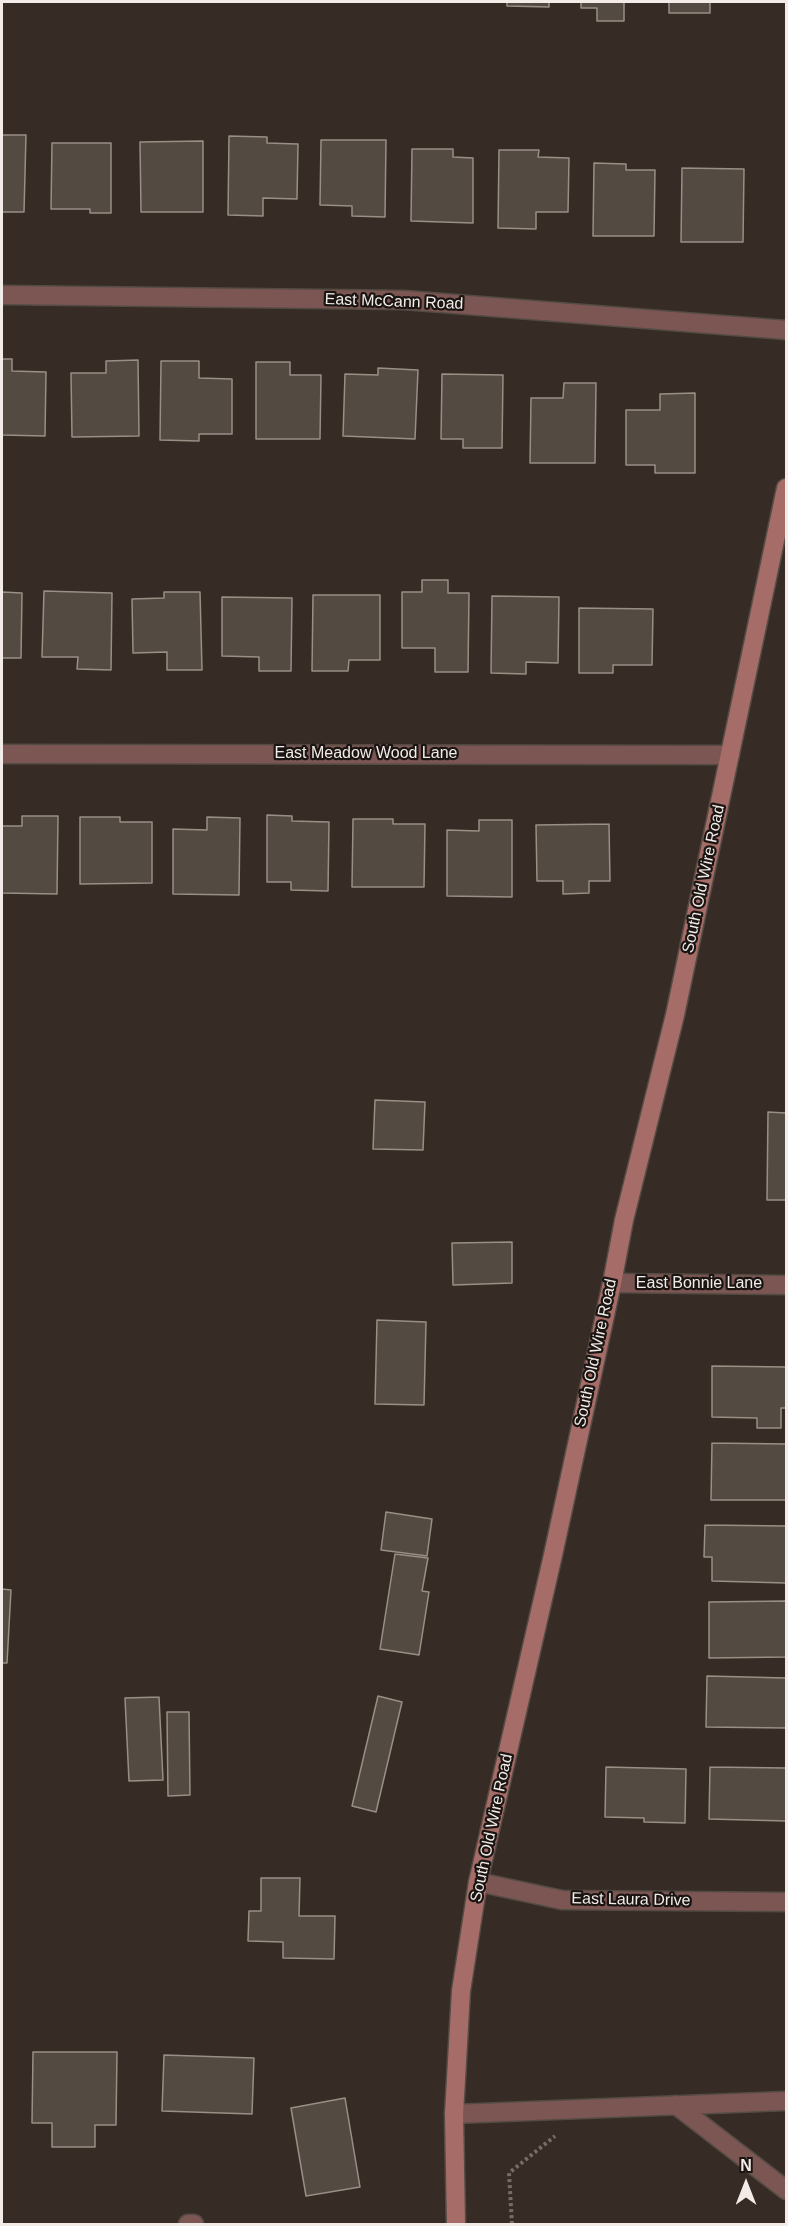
<!DOCTYPE html>
<style>
body{margin:0}
#map{position:relative;width:788px;height:2226px;overflow:hidden;background:#362c25;font-family:Helvetica,sans-serif}
canvas{display:block}
.frame{position:absolute;inset:0;border:3px solid #f2ebe7;pointer-events:none}
.north{position:absolute;left:716px;top:2154px;width:60px;height:60px;-webkit-text-stroke:4px #1a1512;paint-order:stroke;rotate:0deg;font-size:16px;font-weight:700;line-height:24px;text-align:center;color:#f2ebe7}
.north::after{content:'';display:block;margin:auto;width:21px;height:27px;background:#f2ebe7;clip-path:polygon(50% 0,100% 100%,50% 72%,0 100%)}
</style>
<div id="map">
<canvas width="788" height="2226"></canvas>
<div class="frame"></div>
<div class="north">N</div>
</div>
<script>
const c = document.querySelector('canvas').getContext('2d');
c.lineJoin = 'round';
function paint(path, color) {
  c.fillStyle = color;
  c.fill(path, 'evenodd');
}
function toPath(rows) {
  const path = new Path2D();
  for (const r of rows) {
    path.moveTo(r[0], r[1]);
    for (let i = 2; i < r.length; i += 2) path.lineTo(r[i], r[i + 1]);
  }
  return path;
}
function strokePath(path, color, width, dash) {
  c.strokeStyle = color;
  c.lineWidth = width;
  c.lineCap = dash ? 'butt' : 'round';
  c.setLineDash(dash || []);
  c.stroke(path);
}
function drawText(font, color, halo, rows, align = 'center') {
  c.font = font + ' Helvetica,sans-serif';
  c.lineWidth = 4.5;
  c.setLineDash([]);
  c.textBaseline = 'middle';
  c.strokeStyle = halo;
  c.fillStyle = color;
  for (const [text, x, y, turn = 0] of rows) {
    c.save();
    c.translate(x, y);
    c.rotate((+turn || 0) * Math.PI / 180);
    c.textAlign = isNaN(turn) ? turn : align;
    if (halo) c.strokeText(text, 0, 0);
    c.fillText(text, 0, 0);
    c.restore();
  }
}
const building = toPath([
 [507,2,549,2,549,7,507,6,507,2],
 [581,2,624,2,624,21,597,21,597,8,581,8,581,2],
 [669,2,710,2,710,13,669,13,669,2],
 [2,135,26,135,24,212,2,212,2,135],
 [229,136,267,137,267,143,298,144,297,199,263,198,263,216,228,215,229,136],
 [321,140,386,140,385,217,352,216,352,206,320,205,321,140],
 [203,141,203,212,141,212,140,142,203,141],
 [52,143,111,143,111,213,90,213,90,209,51,209,52,143],
 [412,149,453,149,453,157,473,158,473,223,411,221,412,149],
 [499,150,539,150,538,157,569,158,568,212,536,212,536,229,498,228,499,150],
 [594,163,626,164,626,170,655,170,654,236,593,236,594,163],
 [682,168,744,169,743,242,681,242,682,168],
 [2,359,12,359,12,371,46,372,45,436,2,435,2,359],
 [138,360,139,436,72,437,71,373,106,373,106,361,138,360],
 [161,361,199,361,199,378,232,379,232,434,199,434,199,441,160,440,161,361],
 [256,362,290,362,290,375,321,375,320,439,256,439,256,362],
 [378,368,418,370,415,439,343,436,345,374,378,375,378,368],
 [442,374,503,375,502,448,463,448,463,439,441,439,442,374],
 [564,383,596,383,595,463,530,463,531,398,563,398,564,383],
 [695,393,695,473,655,473,655,465,626,465,626,410,660,410,660,394,695,393],
 [422,580,448,580,448,593,469,593,468,672,435,672,435,648,402,648,402,592,422,592,422,580],
 [44,591,112,593,111,670,77,669,78,657,42,657,44,591],
 [2,592,22,593,21,658,2,658,2,592],
 [164,592,200,592,202,670,167,670,167,652,133,653,132,599,164,598,164,592],
 [313,595,380,595,380,660,349,660,348,671,312,671,313,595],
 [492,596,559,597,558,663,526,662,526,674,491,673,492,596],
 [222,597,292,598,291,671,259,671,259,657,222,656,222,597],
 [579,608,653,609,652,665,613,665,613,673,579,673,579,608],
 [267,815,292,816,292,821,329,822,328,891,291,890,291,882,267,882,267,815],
 [22,816,58,816,57,894,2,893,2,826,22,826,22,816],
 [80,817,120,817,120,822,152,822,152,883,80,884,80,817],
 [207,817,240,818,239,895,173,894,173,829,207,830,207,817],
 [353,819,393,819,393,824,425,824,424,887,352,887,353,819],
 [479,820,512,820,512,897,447,896,447,830,479,831,479,820],
 [609,824,610,881,589,881,589,893,563,894,563,881,537,881,536,825,609,824],
 [375,1100,425,1102,423,1150,373,1149,375,1100],
 [768,1112,786,1113,786,1200,767,1200,768,1112],
 [512,1242,512,1283,453,1285,452,1243,512,1242],
 [377,1320,426,1322,424,1405,375,1404,377,1320],
 [712,1366,786,1367,786,1408,781,1408,781,1428,757,1428,757,1418,712,1417,712,1366],
 [712,1443,786,1444,786,1500,711,1500,712,1443],
 [386,1512,432,1519,427,1556,381,1550,386,1512],
 [705,1525,786,1526,786,1583,712,1581,712,1557,704,1557,705,1525],
 [395,1554,428,1558,422,1591,429,1592,419,1655,380,1649,395,1554],
 [2,1589,11,1590,7,1663,2,1663,2,1589],
 [786,1601,786,1657,709,1658,709,1602,786,1601],
 [707,1676,786,1678,786,1728,706,1727,707,1676],
 [378,1696,402,1702,376,1812,352,1806,378,1696],
 [159,1697,163,1780,129,1781,125,1698,159,1697],
 [167,1712,189,1712,190,1795,168,1796,167,1712],
 [606,1767,686,1769,685,1823,644,1822,644,1818,605,1817,606,1767],
 [710,1767,786,1768,786,1821,709,1819,710,1767],
 [261,1878,300,1878,299,1916,335,1916,334,1959,283,1958,283,1942,248,1941,249,1911,261,1911,261,1878],
 [33,2052,117,2052,116,2125,95,2125,95,2147,52,2147,52,2123,32,2123,33,2052],
 [164,2055,254,2058,252,2114,162,2111,164,2055],
 [345,2098,360,2187,306,2196,291,2108,345,2098]
]);
paint(building, '#534a41');
strokePath(building, '#9a8f85', 1.5);
const lane = toPath([
 [676,2105,786,2190],
 [454,2114,786,2101]
]);
const street = toPath([
 [2,295,404,300,786,330],
 [2,754,730,755],
 [612,1283,786,1285],
 [478,1882,562,1900,786,1902],
 [188,2224,194,2224]
]);
const secondary = toPath([
 [456,2224,454,2114,461,1991,478,1882,553,1555,612,1283,624,1220,675,1015,786,488]
]);
strokePath(lane, '#544b44', 21);
strokePath(street, '#544b44', 21);
strokePath(secondary, '#544b44', 21);
strokePath(toPath([
 [512,2224,509,2173,555,2136]
]), '#766d67', 4, [3, 3]);
strokePath(lane, '#7c5653', 18);
strokePath(street, '#7c5653', 18);
strokePath(secondary, '#a66c67', 18);
drawText('16px', '#f2ebe7', '#1a1512', [
 ["East McCann Road",394,302,2],
 ["East Meadow Wood Lane",366,754],
 ["South Old Wire Road",704,879,-78],
 ["East Bonnie Lane",699,1284],
 ["South Old Wire Road",596,1353,-78],
 ["South Old Wire Road",492,1828,-78],
 ["East Laura Drive",631,1900,1]
]);
</script>
